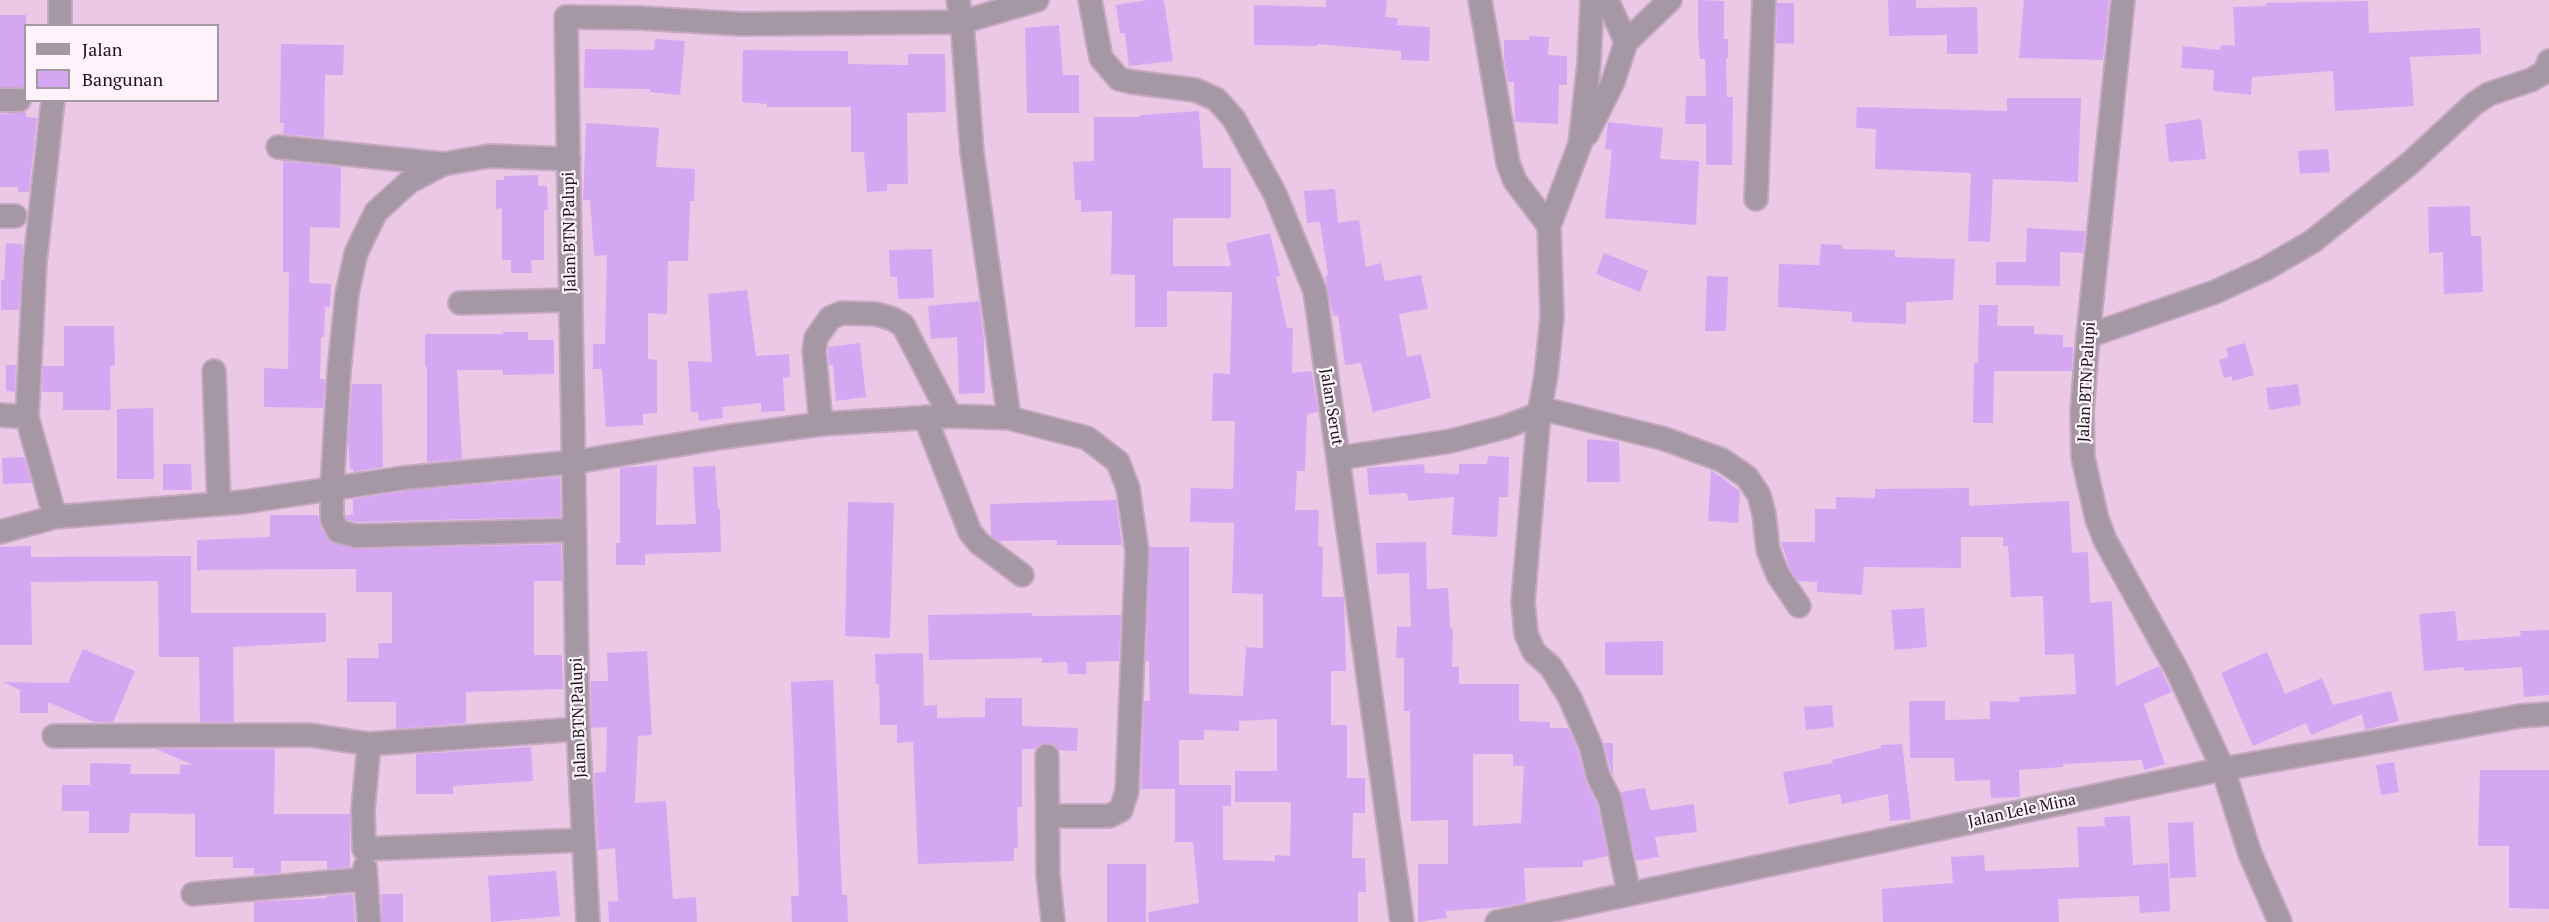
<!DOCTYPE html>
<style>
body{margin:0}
#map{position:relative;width:2549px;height:922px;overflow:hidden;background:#ebc9e6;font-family:"PT Serif",serif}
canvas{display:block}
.legend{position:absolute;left:24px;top:24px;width:195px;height:78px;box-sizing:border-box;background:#fdf3fb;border:2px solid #a399a1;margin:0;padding:8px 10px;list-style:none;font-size:18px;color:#1d111b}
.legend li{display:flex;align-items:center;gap:12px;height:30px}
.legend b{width:30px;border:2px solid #a399a1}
</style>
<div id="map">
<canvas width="2549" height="922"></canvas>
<ul class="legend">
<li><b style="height:8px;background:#a597a3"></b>Jalan</li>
<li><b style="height:16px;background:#d5a7f3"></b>Bangunan</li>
</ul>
</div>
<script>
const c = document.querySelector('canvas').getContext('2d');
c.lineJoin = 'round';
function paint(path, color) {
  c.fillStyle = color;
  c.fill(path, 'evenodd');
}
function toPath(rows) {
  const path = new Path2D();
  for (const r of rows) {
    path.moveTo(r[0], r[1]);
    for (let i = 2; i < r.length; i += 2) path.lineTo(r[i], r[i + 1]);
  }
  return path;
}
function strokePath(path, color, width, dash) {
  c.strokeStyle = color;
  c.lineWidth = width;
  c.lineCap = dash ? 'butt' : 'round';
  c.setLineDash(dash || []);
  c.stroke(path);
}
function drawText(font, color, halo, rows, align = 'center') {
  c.font = font + ' "PT Serif",serif';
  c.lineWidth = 4.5;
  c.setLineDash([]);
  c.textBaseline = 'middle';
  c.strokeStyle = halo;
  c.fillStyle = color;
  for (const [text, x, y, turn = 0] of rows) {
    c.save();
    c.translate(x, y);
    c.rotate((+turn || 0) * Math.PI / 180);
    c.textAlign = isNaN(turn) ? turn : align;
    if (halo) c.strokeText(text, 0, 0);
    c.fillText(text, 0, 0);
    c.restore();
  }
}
paint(toPath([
 [1147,0,1164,0,1173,61,1129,66,1125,33,1120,33,1116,5],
 [1326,0,1387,0,1385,17,1398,18,1397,25,1430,27,1429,61,1401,60,1401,51,1318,44,1318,46,1254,45,1254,5,1326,7],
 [1698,0,1724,1,1724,39,1728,39,1728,58,1726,58,1727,97,1733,97,1732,165,1706,165,1706,124,1685,124,1686,96,1706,96,1705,59,1700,59,1698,36],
 [1888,0,1916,0,1916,8,1977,7,1978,54,1947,54,1947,35,1889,36],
 [2024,0,2109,0,2103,60,2019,58],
 [2368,1,2369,33,2480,28,2481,54,2410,57,2414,106,2335,111,2333,71,2252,77,2251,95,2213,91,2214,70,2181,68,2183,46,2220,50,2221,45,2235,46,2233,7,2266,6,2266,3],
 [1777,3,1794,3,1794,44,1776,43],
 [0,15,26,15,26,88,0,87],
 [1059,25,1063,75,1079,75,1079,113,1027,113,1025,28],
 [1529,36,1549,37,1548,55,1567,56,1567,85,1559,85,1558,124,1515,122,1514,82,1508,82,1504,59,1504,40,1529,40],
 [655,39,685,41,680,95,650,92,650,89,584,88,585,49,654,50],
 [281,44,344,45,343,75,325,75,324,138,283,134,284,123,280,123],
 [743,50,848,51,848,64,908,65,908,54,945,54,946,112,907,113,908,184,887,184,887,191,867,192,864,152,851,152,851,107,767,107,767,104,742,102],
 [2007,98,2081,98,2078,182,1993,179,1990,242,1968,241,1971,173,1875,169,1876,129,1856,128,1857,107,2007,111],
 [1199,111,1203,168,1231,168,1231,218,1173,218,1173,266,1231,266,1226,243,1270,233,1280,276,1276,277,1287,328,1293,328,1292,373,1312,371,1318,412,1307,414,1305,471,1297,471,1295,510,1319,510,1318,546,1323,547,1322,597,1344,597,1346,671,1331,671,1331,725,1347,725,1347,778,1365,778,1365,813,1353,813,1352,858,1365,858,1366,892,1358,892,1358,922,1149,922,1148,912,1199,903,1193,842,1175,842,1175,789,1141,789,1144,701,1150,701,1149,661,1146,661,1150,547,1189,547,1189,694,1243,696,1246,647,1263,648,1263,594,1232,593,1234,523,1190,522,1191,488,1233,489,1235,421,1212,421,1213,373,1230,374,1232,292,1167,291,1167,327,1135,327,1135,275,1111,274,1112,211,1081,212,1081,200,1075,200,1073,162,1094,161,1094,117,1140,117,1140,115],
 [1277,719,1277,771,1235,771,1235,802,1291,802,1290,856,1275,855,1275,861,1223,860,1223,806,1231,806,1231,785,1179,785,1179,740,1204,740,1204,730,1239,731,1239,721],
 [26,112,26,117,37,118,29,192,18,192,18,187,0,187,0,114],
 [2201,119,2206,159,2169,162,2165,124],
 [1608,122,1663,128,1660,159,1699,161,1696,225,1605,218,1612,150,1605,149],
 [586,123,659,128,656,167,695,169,694,201,690,201,688,261,668,261,667,314,648,313,648,359,657,360,657,413,643,414,643,425,606,427,602,369,593,369,593,344,605,344,607,255,594,256,590,200,583,200],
 [2328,149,2330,172,2300,174,2298,151],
 [283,161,341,167,340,228,310,227,309,283,331,284,330,307,325,307,324,337,321,337,320,379,324,379,325,384,323,408,264,407,264,368,288,369,289,272,283,272],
 [538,175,538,186,547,186,548,210,544,210,544,260,531,260,532,273,511,273,511,260,502,260,502,208,496,209,496,180,504,180,504,176],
 [1335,189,1338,223,1359,220,1366,267,1381,263,1385,281,1421,275,1428,309,1399,314,1407,357,1421,354,1431,398,1373,412,1361,363,1345,365,1338,315,1333,316,1325,276,1328,275,1320,222,1307,223,1304,191],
 [2470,206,2471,236,2481,236,2483,292,2444,294,2443,252,2429,253,2428,207],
 [2027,228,2085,231,2083,253,2060,252,2060,286,1996,285,1996,262,2026,262],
 [6,243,23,244,19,310,1,310,1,280,4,280],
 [1821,244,1842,245,1842,249,1895,250,1895,257,1955,259,1953,300,1906,302,1906,324,1852,322,1852,312,1778,307,1779,264,1819,265],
 [932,249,934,298,898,299,897,277,890,277,889,250],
 [1604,253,1648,271,1640,292,1596,274],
 [1707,276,1728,277,1726,331,1705,331],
 [747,290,756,356,789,354,790,377,783,378,785,411,761,412,761,403,722,407,723,418,699,421,698,412,691,412,688,361,712,362,708,294],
 [979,301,984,339,985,393,959,394,957,337,931,339,928,306],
 [1979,305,1998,305,1997,326,2034,326,2034,334,2063,335,2063,347,2073,347,2072,371,1994,371,1993,423,1973,423,1974,363,1978,363],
 [64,326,114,326,115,366,110,366,111,410,63,410,63,392,42,392,43,366,64,366],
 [503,332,528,332,528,340,554,340,554,374,503,375,503,370,457,370,462,459,427,462,427,367,425,367,425,334,503,334],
 [860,343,866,397,836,401,833,365,829,365,828,347],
 [2245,343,2254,375,2233,381,2231,376,2224,378,2219,360,2228,357,2226,348],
 [6,365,16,365,15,392,6,391],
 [352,384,382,384,383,467,353,472,353,469,350,469,348,440],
 [2298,384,2301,405,2269,410,2266,388],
 [153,408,154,479,117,479,117,409],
 [1587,439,1619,442,1620,482,1587,482],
 [1488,456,1509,457,1508,497,1499,497,1497,537,1452,535,1454,497,1408,501,1407,493,1369,495,1367,468,1424,464,1425,473,1459,474,1459,464,1487,464],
 [24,457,32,483,3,484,2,458],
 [163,464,191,464,192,490,163,490],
 [657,465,656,525,696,524,693,467,715,466,718,509,720,509,721,552,645,554,645,565,616,565,616,543,620,543,620,468],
 [1711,470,1740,491,1738,523,1708,521],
 [560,477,561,517,358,522,347,520,345,516,353,514,353,499,405,491],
 [1969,488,1969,506,2069,501,2072,553,2088,552,2090,603,2112,601,2116,686,2159,666,2172,692,2144,704,2165,764,2144,770,2142,760,2063,764,2063,767,2019,770,2020,797,1991,798,1990,780,1955,781,1954,758,1910,758,1909,701,1945,701,1945,720,1990,719,1990,701,2020,702,2019,697,2076,694,2074,654,2045,655,2043,596,2011,597,2008,546,2003,546,2003,537,1961,537,1961,568,1864,567,1862,595,1817,592,1817,582,1798,581,1790,569,1781,542,1815,542,1815,509,1836,509,1836,497,1875,498,1875,489],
 [1116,500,1122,545,1057,545,1057,540,998,541,991,535,990,504],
 [848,502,894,503,890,638,845,636],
 [270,515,318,515,320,525,329,541,356,549,561,544,562,581,534,581,534,655,562,655,563,689,466,692,466,723,396,729,396,702,347,702,347,658,379,658,378,643,392,643,392,592,356,592,356,569,197,570,197,540,270,537],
 [1426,542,1427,589,1448,588,1450,628,1453,629,1452,667,1459,667,1459,684,1519,684,1519,721,1550,722,1550,728,1568,728,1578,751,1586,782,1597,804,1608,856,1583,861,1583,867,1524,868,1526,902,1502,907,1446,911,1447,918,1418,922,1418,864,1448,864,1448,820,1411,821,1410,711,1404,711,1404,658,1396,658,1397,626,1411,627,1409,573,1377,574,1376,543],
 [1473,754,1513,754,1513,766,1524,766,1521,823,1473,826],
 [31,546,31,557,191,556,191,613,326,613,326,642,233,647,234,722,200,722,199,657,159,657,158,581,31,582,32,645,0,645,0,547],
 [1924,608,1927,647,1895,650,1891,610],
 [2455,611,2458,641,2521,636,2520,631,2549,630,2549,695,2524,697,2522,667,2464,671,2464,667,2424,671,2419,614],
 [1032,613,1032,616,1121,615,1119,661,1086,662,1087,674,1068,674,1067,662,1042,663,1042,658,929,660,928,615],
 [1663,641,1663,675,1605,675,1605,642],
 [83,649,135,671,113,722,94,722,48,702,48,713,20,713,20,690,3,682,68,683],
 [647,651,652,735,638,736,635,803,666,801,673,899,696,897,697,922,609,922,608,902,618,901,615,848,598,850,594,773,606,772,607,727,591,728,591,681,608,681,607,653],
 [2267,652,2285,694,2322,678,2333,705,2391,691,2399,721,2365,730,2362,714,2311,735,2306,723,2253,746,2221,673],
 [923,653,924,706,937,705,937,718,985,717,985,698,1022,698,1022,726,1078,728,1077,751,1059,750,1054,745,1047,743,1041,744,1035,749,1022,749,1022,807,1017,807,1018,848,1014,848,1014,861,918,864,913,742,897,743,897,725,880,725,879,684,876,684,875,654],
 [833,680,842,895,847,895,848,922,792,922,791,896,799,896,791,682],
 [1832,705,1834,727,1806,730,1804,707],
 [1604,743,1613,743,1613,775,1611,771],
 [1902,744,1911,819,1890,821,1888,794,1842,804,1840,794,1789,804,1783,772,1833,763,1832,760,1881,748,1881,745],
 [531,747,533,781,453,786,453,794,416,794,416,754],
 [156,749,275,749,274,814,350,814,350,867,327,869,327,861,281,861,281,873,254,875,254,868,233,868,233,857,195,857,195,814,130,813,129,833,89,833,89,811,62,811,62,785,90,785,90,763,131,764,130,774,180,774,180,765,193,765],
 [2394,762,2399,792,2381,795,2376,765],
 [2480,770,2549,770,2549,909,2509,908,2509,846,2478,846],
 [1645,788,1650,810,1694,804,1697,832,1655,837,1659,857,1636,861,1621,792],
 [2130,816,2133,865,2168,863,2170,911,2140,913,2139,896,2058,899,2059,922,1883,922,1882,889,1953,883,1951,857,1984,855,1985,871,2079,867,2077,827,2105,826,2104,817],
 [2193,822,2196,877,2170,878,2168,823],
 [1107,864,1146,864,1146,922,1107,922],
 [556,871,560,916,491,922,488,876],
 [353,894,355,922,254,922,254,902,327,898,327,896],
 [381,894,403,894,403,922,382,922]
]), '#d5a7f3');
const street = toPath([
 [60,0,60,26],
 [1090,0,1101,58,1119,79,1132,82,1195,90,1216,99,1234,119,1275,194,1315,291,1402,922],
 [1480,0,1508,163,1515,181,1549,226],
 [1592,0,1589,63,1580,144,1549,226,1552,317,1546,375,1539,414,1523,601,1526,634,1534,652,1551,667,1570,698,1591,747,1598,776,1610,800,1629,894],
 [1607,0,1626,42],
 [2123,0,2088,336,2082,412,2083,458,2097,519,2105,540,2179,674,2223,769,2250,854,2280,922],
 [0,100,19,100],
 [53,100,35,262,27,417,55,517],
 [1587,134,1613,82,1626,42,1670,0],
 [278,147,443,164],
 [569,159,490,156,443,164,409,182,376,212,356,253,347,294,339,371,332,487,332,519,338,531,356,536,575,530],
 [1756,199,1764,0],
 [0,216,15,216],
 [460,303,571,300],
 [2088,336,2215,292,2265,269,2313,241,2409,164,2475,103,2489,94,2531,80,2545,72,2549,61],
 [214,371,219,504],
 [1540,408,1665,439,1722,460,1747,477,1759,495,1764,514,1768,550,1778,575,1799,606],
 [0,415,27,417],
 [925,417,970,532,979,543,1022,575],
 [1009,418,1087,438,1118,462,1128,488,1137,551,1127,791,1121,810,1109,816,1048,816],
 [821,424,814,350,816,338,830,318,842,313,876,314,893,319,903,325,950,416],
 [1339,458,1451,441,1505,427,1539,414],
 [0,532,55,517,243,502,403,478,575,462,724,437,821,424,950,416,1009,418,972,152,962,22,958,0],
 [54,736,310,735,369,744,578,729],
 [369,744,363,810,364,849,583,840],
 [1047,756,1048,875,1053,922],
 [365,867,369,922],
 [193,894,366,879],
 [588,922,578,729,566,17,640,18,742,24,962,22,1037,0],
 [1497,922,2223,769,2520,716,2549,714]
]);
strokePath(street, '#c6a8c1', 26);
strokePath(street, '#a597a3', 22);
drawText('16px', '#1d111b', '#fdf3fb', [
 ["Jalan BTN Palupi",570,232,-91],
 ["Jalan BTN Palupi",2087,382,-87],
 ["Jalan Serut",1331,407,81],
 ["Jalan BTN Palupi",579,718,-92],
 ["Jalan Lele Mina",2022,811,-12]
]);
</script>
